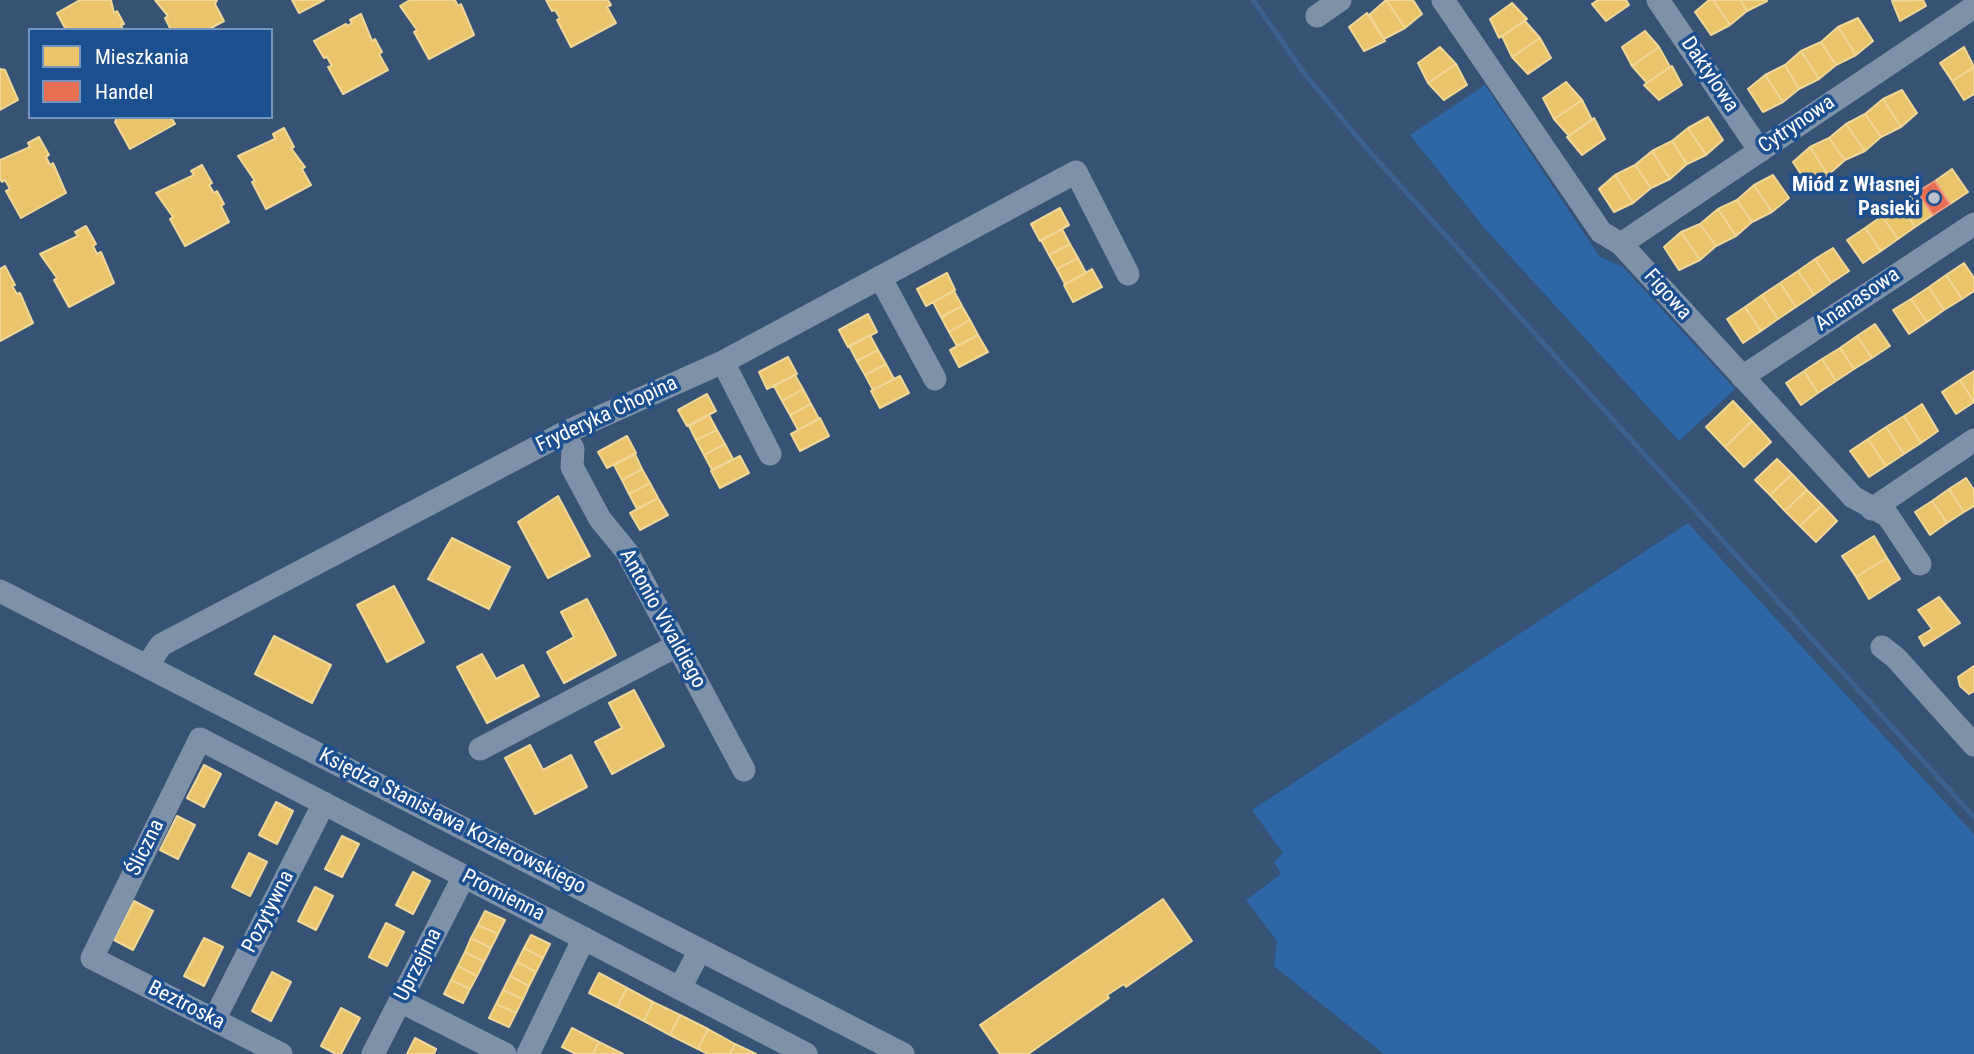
<!DOCTYPE html>
<meta charset="utf-8">
<style>
body{margin:0}
#map{position:relative;width:1974px;height:1054px;overflow:hidden;background:#365274;font-family:"Roboto Condensed",sans-serif}
canvas{display:block}
.legend{position:absolute;left:28px;top:28px;width:245px;height:91px;box-sizing:border-box;background:#1b4f8f;border:2px solid #7695bc;margin:0;padding:9px 12px;list-style:none;font-size:21px;color:#fff}
.legend li{display:flex;align-items:center;gap:14px;height:35px}
.legend b{width:35px;border:2px solid #7695bc}
</style>
<div id="map">
<canvas width="1974" height="1054"></canvas>
<ul class="legend">
<li><b style="height:19px;background:#e9c46a"></b>Mieszkania</li>
<li><b style="height:19px;background:#e76f51"></b>Handel</li>
</ul>
</div>
<script>
const c = document.querySelector('canvas').getContext('2d');
c.lineJoin = 'round';
function paint(path, color) {
  c.fillStyle = color;
  c.fill(path, 'evenodd');
}
function toPath(rows) {
  const path = new Path2D();
  for (const r of rows) {
    path.moveTo(r[0], r[1]);
    for (let i = 2; i < r.length; i += 2) path.lineTo(r[i], r[i + 1]);
  }
  return path;
}
function strokePath(path, color, width, dash) {
  c.strokeStyle = color;
  c.lineWidth = width;
  c.lineCap = dash ? 'butt' : 'round';
  c.setLineDash(dash || []);
  c.stroke(path);
}
function drawText(font, color, halo, rows, align = 'center') {
  c.font = font + ' "Roboto Condensed",sans-serif';
  c.lineWidth = 7;
  c.setLineDash([]);
  c.textBaseline = 'middle';
  c.strokeStyle = halo;
  c.fillStyle = color;
  for (const [text, x, y, turn = 0] of rows) {
    c.save();
    c.translate(x, y);
    c.rotate((+turn || 0) * Math.PI / 180);
    c.textAlign = isNaN(turn) ? turn : align;
    if (halo) c.strokeText(text, 0, 0);
    c.fillText(text, 0, 0);
    c.restore();
  }
}
paint(toPath([
 [1485,85,1600,257,1623,267,1735,389,1679,441,1486,230,1410,135],
 [1688,523,1974,834,1974,1054,1384,1054,1274,966,1277,941,1246,900,1281,874,1274,862,1283,853,1252,810]
]), '#2f66a5');
const homes = toPath([
 [80,0,111,0,114,13,117,11,124,24,121,25,123,30,66,30,57,13,80,0],
 [155,0,217,0,215,4,224,21,207,30,171,30,165,18,168,16,155,0],
 [292,0,324,0,299,13,292,0],
 [410,0,455,0,458,6,461,4,474,35,429,59,414,32,417,30,400,6,410,0],
 [546,0,608,0,611,5,607,7,616,23,571,47,557,20,560,18,555,10,552,11,546,0],
 [1386,0,1405,28,1384,39,1369,15,1386,0],
 [1386,0,1413,0,1422,14,1405,28,1386,0],
 [1598,0,1626,0,1629,5,1606,21,1592,4,1598,0],
 [1709,0,1713,0,1730,25,1711,35,1695,12,1709,0],
 [1713,0,1740,0,1747,11,1730,25,1713,0],
 [1740,0,1766,0,1767,1,1747,11,1740,0],
 [1923,0,1926,6,1900,21,1892,1,1923,0],
 [1512,3,1527,19,1499,38,1490,19,1512,3],
 [1367,13,1385,41,1364,51,1349,27,1367,13],
 [361,14,372,41,375,39,382,52,379,54,388,70,343,94,328,67,332,66,327,57,324,58,314,41,346,24,347,26,352,23,350,20,361,14],
 [1858,18,1873,41,1856,55,1838,27,1858,18],
 [1525,21,1540,38,1512,57,1502,36,1525,21],
 [1838,27,1856,55,1836,65,1821,42,1838,27],
 [1645,31,1659,47,1632,66,1622,47,1645,31],
 [1540,38,1551,58,1528,74,1512,57,1540,38],
 [1821,42,1836,65,1819,79,1801,51,1821,42],
 [1440,47,1456,64,1428,83,1418,63,1440,47],
 [1659,47,1670,67,1647,83,1632,66,1659,47],
 [1964,47,1974,67,1952,81,1940,63,1964,47],
 [1801,51,1819,79,1799,89,1785,65,1801,51],
 [1456,64,1467,85,1444,100,1428,83,1456,64],
 [1785,65,1799,89,1783,102,1765,75,1785,65],
 [1672,66,1682,85,1659,100,1644,85,1672,66],
 [1974,67,1974,94,1964,100,1952,81,1974,67],
 [0,69,5,70,18,100,0,110,0,69],
 [1765,75,1783,102,1763,112,1748,89,1765,75],
 [1566,82,1582,100,1554,119,1543,98,1566,82],
 [1902,90,1917,113,1901,127,1883,99,1902,90],
 [1883,99,1901,127,1881,137,1865,114,1883,99],
 [1582,100,1592,120,1569,136,1554,119,1582,100],
 [1865,114,1881,137,1865,151,1846,124,1865,114],
 [117,117,171,117,175,124,130,149,115,122,117,117],
 [1708,117,1723,140,1706,155,1688,128,1708,117],
 [1594,118,1605,139,1582,155,1567,137,1594,118],
 [1846,124,1865,151,1845,160,1829,138,1846,124],
 [284,128,294,147,291,148,305,167,302,169,311,185,266,209,252,182,255,181,238,156,275,139,273,134,284,128],
 [1688,128,1706,155,1687,164,1672,141,1688,128],
 [39,137,49,155,46,157,50,165,53,163,66,193,21,218,6,191,10,189,5,180,2,182,0,179,0,160,30,147,28,143,39,137],
 [1829,138,1845,160,1828,175,1810,147,1829,138],
 [1672,141,1687,164,1670,179,1652,151,1672,141],
 [1810,147,1828,175,1808,185,1793,162,1810,147],
 [1652,151,1670,179,1651,188,1635,165,1652,151],
 [202,165,212,183,209,185,214,193,217,191,224,204,221,206,229,222,185,246,170,219,173,217,156,193,194,175,191,171,202,165],
 [1635,165,1651,188,1633,203,1615,175,1635,165],
 [1952,169,1968,192,1950,204,1935,181,1952,169],
 [1615,175,1633,203,1614,212,1599,189,1615,175],
 [1773,175,1789,198,1772,212,1754,185,1773,175],
 [1754,185,1772,212,1752,222,1737,200,1754,185],
 [1917,192,1933,215,1915,227,1900,204,1917,192],
 [1737,200,1752,222,1736,236,1718,209,1737,200],
 [1900,204,1915,227,1898,239,1882,216,1900,204],
 [1060,208,1069,225,1040,241,1031,224,1060,208],
 [1718,209,1736,236,1716,246,1700,224,1718,209],
 [1882,216,1898,239,1881,251,1865,228,1882,216],
 [1700,224,1716,246,1700,260,1681,232,1700,224],
 [86,226,96,244,93,246,97,254,101,252,114,283,69,307,54,280,57,278,40,254,78,236,75,232,86,226],
 [1865,228,1881,251,1863,263,1847,240,1865,228],
 [1062,229,1070,244,1049,255,1041,240,1062,229],
 [1681,232,1700,260,1679,270,1664,247,1681,232],
 [1070,244,1078,258,1057,269,1049,255,1070,244],
 [1833,248,1849,271,1831,283,1815,259,1833,248],
 [1078,258,1086,273,1065,284,1057,269,1078,258],
 [1815,259,1831,283,1814,295,1798,271,1815,259],
 [1964,263,1974,278,1974,291,1962,299,1946,275,1964,263],
 [5,266,15,285,12,286,17,294,20,293,33,323,0,341,0,269,5,266],
 [1092,269,1102,287,1073,302,1064,285,1092,269],
 [1798,271,1814,295,1796,307,1780,283,1798,271],
 [947,273,955,290,926,306,917,289,947,273],
 [1946,275,1962,299,1944,310,1929,287,1946,275],
 [1780,283,1796,307,1778,319,1762,295,1780,283],
 [1929,287,1944,310,1927,322,1911,299,1929,287],
 [954,291,962,306,941,317,933,302,954,291],
 [1762,295,1778,319,1761,331,1745,307,1762,295],
 [1911,299,1927,322,1909,334,1893,310,1911,299],
 [962,306,970,320,949,332,941,317,962,306],
 [1745,307,1761,331,1743,343,1727,319,1745,307],
 [868,314,877,332,848,347,839,330,868,314],
 [970,320,978,335,957,346,949,332,970,320],
 [1875,324,1890,346,1872,358,1857,336,1875,324],
 [870,335,878,350,857,361,849,346,870,335],
 [978,335,988,352,959,367,950,350,978,335],
 [1857,336,1872,358,1854,369,1840,348,1857,336],
 [1840,348,1854,369,1836,381,1822,359,1840,348],
 [878,350,886,364,865,375,857,361,878,350],
 [788,357,797,374,767,389,759,372,788,357],
 [1822,359,1836,381,1818,393,1804,371,1822,359],
 [886,364,894,379,873,390,865,375,886,364],
 [1804,371,1818,393,1801,405,1786,383,1804,371],
 [1974,371,1974,402,1960,380,1974,371],
 [795,375,803,389,782,401,774,386,795,375],
 [900,376,909,393,880,408,871,391,900,376],
 [1960,380,1974,402,1956,414,1942,392,1960,380],
 [803,389,811,404,790,415,782,401,803,389],
 [707,394,716,411,687,426,678,410,707,394],
 [1733,401,1752,421,1725,447,1706,427,1733,401],
 [811,404,819,419,798,430,790,415,811,404],
 [1922,404,1938,431,1921,443,1904,416,1922,404],
 [709,415,717,430,696,440,689,426,709,415],
 [1904,416,1921,443,1904,454,1886,427,1904,416],
 [820,418,829,436,800,451,791,434,820,418],
 [1752,421,1771,442,1744,467,1725,447,1752,421],
 [1886,427,1904,454,1886,466,1868,439,1886,427],
 [717,430,725,444,704,455,696,440,717,430],
 [627,436,636,453,607,468,598,452,627,436],
 [1868,439,1886,466,1869,477,1850,451,1868,439],
 [725,444,733,459,712,470,704,455,725,444],
 [635,454,642,469,622,480,614,465,635,454],
 [740,456,749,473,720,488,711,471,740,456],
 [1777,459,1792,474,1770,495,1755,480,1777,459],
 [642,469,650,483,629,494,622,480,642,469],
 [1792,474,1807,490,1785,511,1770,495,1792,474],
 [1966,478,1974,490,1974,506,1964,512,1949,489,1966,478],
 [650,483,658,498,637,509,629,494,650,483],
 [1949,489,1964,512,1947,523,1932,501,1949,489],
 [1807,490,1822,505,1800,526,1785,511,1807,490],
 [558,496,590,556,548,578,518,522,558,496],
 [658,498,668,515,640,530,630,513,658,498],
 [1932,501,1947,523,1930,535,1915,512,1932,501],
 [1822,505,1837,521,1816,542,1800,526,1822,505],
 [1874,536,1887,558,1856,577,1842,556,1874,536],
 [452,538,510,567,489,609,428,579,452,538],
 [1887,558,1900,579,1869,599,1856,577,1887,558],
 [394,586,424,642,387,662,357,605,394,586],
 [1939,597,1960,623,1924,646,1919,637,1932,629,1918,610,1939,597],
 [587,599,616,655,564,683,547,652,574,637,561,612,587,599],
 [274,636,331,665,312,703,255,674,274,636],
 [482,654,496,679,523,665,539,696,487,723,457,667,482,654],
 [1974,666,1974,691,1969,694,1960,686,1958,677,1974,666],
 [634,690,664,746,612,774,595,742,622,728,609,703,634,690],
 [530,745,543,770,571,755,587,787,535,814,505,758,530,745],
 [204,765,221,774,204,807,187,798,204,765],
 [276,802,293,811,277,844,259,835,276,802],
 [177,816,195,825,178,859,160,850,177,816],
 [342,836,359,844,342,877,325,869,342,836],
 [249,853,267,862,250,896,232,887,249,853],
 [413,872,430,881,413,914,396,905,413,872],
 [315,887,333,896,316,930,298,921,315,887],
 [1163,899,1192,941,1126,987,1124,984,1107,995,1109,998,1028,1054,1000,1054,980,1025,1163,899],
 [134,901,153,911,133,950,114,940,134,901],
 [485,911,505,920,498,934,478,925,485,911],
 [386,923,404,932,387,966,369,957,386,923],
 [478,925,498,934,491,948,471,938,478,925],
 [531,935,550,944,543,958,524,948,531,935],
 [204,938,223,947,204,986,184,976,204,938],
 [471,938,491,948,484,962,465,952,471,938],
 [524,948,543,958,536,972,517,962,524,948],
 [465,952,484,962,477,976,458,966,465,952],
 [517,962,536,972,529,986,510,976,517,962],
 [458,966,477,976,470,989,451,980,458,966],
 [272,972,291,982,271,1021,252,1011,272,972],
 [599,973,627,988,617,1007,589,993,599,973],
 [510,976,529,986,523,999,503,990,510,976],
 [451,980,470,989,463,1003,444,994,451,980],
 [627,988,653,1002,644,1021,617,1007,627,988],
 [503,990,523,999,516,1013,496,1004,503,990],
 [653,1002,680,1015,670,1035,644,1021,653,1002],
 [496,1004,516,1013,509,1027,489,1018,496,1004],
 [341,1008,360,1018,341,1054,336,1054,321,1046,341,1008],
 [680,1015,708,1029,698,1049,670,1035,680,1015],
 [572,1028,599,1042,593,1054,576,1054,562,1047,572,1028],
 [708,1029,735,1044,730,1054,708,1054,698,1049,708,1029],
 [415,1038,436,1049,434,1054,407,1054,415,1038],
 [599,1042,623,1054,593,1054,599,1042],
 [735,1044,756,1054,730,1054,735,1044]
]);
paint(homes, '#e9c46a');
strokePath(homes, '#f0d697', 2);
const shops = toPath([
 [1935,181,1950,204,1933,215,1917,192,1935,181]
]);
paint(shops, '#e76f51');
strokePath(shops, '#ee9a85', 2);
strokePath(toPath([
 [1253,0,1304,73,1368,150,1974,817]
]), '#3b618d', 5);
strokePath(toPath([
 [1443,0,1601,232,1621,244,1853,497,1888,516,1920,564],
 [1658,0,1760,151],
 [1317,16,1340,0],
 [1621,244,1974,7],
 [880,277,935,379],
 [723,362,770,454],
 [1742,377,1974,224],
 [564,433,573,449,572,467,600,519,627,552,744,770],
 [1872,509,1974,440],
 [0,591,903,1054],
 [1882,647,1896,658,1974,745],
 [147,666,161,645,564,433,723,362,1076,172,1128,274],
 [480,749,678,645],
 [680,988,700,950],
 [400,1001,505,1054],
 [214,1020,324,803],
 [281,1054,92,958,200,739,806,1054],
 [373,1054,464,876],
 [528,1054,584,938]
]), '#7d92a8', 23);
for (const [x, y, r, color] of [
 [1934,198,7,"#b9c2ce"]
]) {
  const dot = new Path2D();
  dot.arc(x, y, r, 0, 2 * Math.PI);
  c.fillStyle = color;
  c.fill(dot);
  strokePath(dot, '#1b4f8f', 2.5);
}
drawText('21px', '#fff', '#1b4f8f', [
 ["Daktylowa",1709,75,56],
 ["Cytrynowa",1797,125,-34],
 ["Figowa",1667,295,48],
 ["Ananasowa",1858,300,-34],
 ["Fryderyka Chopina",607,415,-25],
 ["Antonio Vivaldiego",662,619,61],
 ["Księdza Stanisława Kozierowskiego",452,822,27],
 ["Śliczna",146,848,-64],
 ["Promienna",503,896,27],
 ["Pozytywna",269,912,-63],
 ["Uprzejma",419,965,-63],
 ["Beztroska",186,1006,27]
]);
drawText('bold 21px', '#fff', '#1b4f8f', [
 ["Miód z Własnej",1920,186],
 ["Pasieki",1920,210]
], 'right');
</script>
